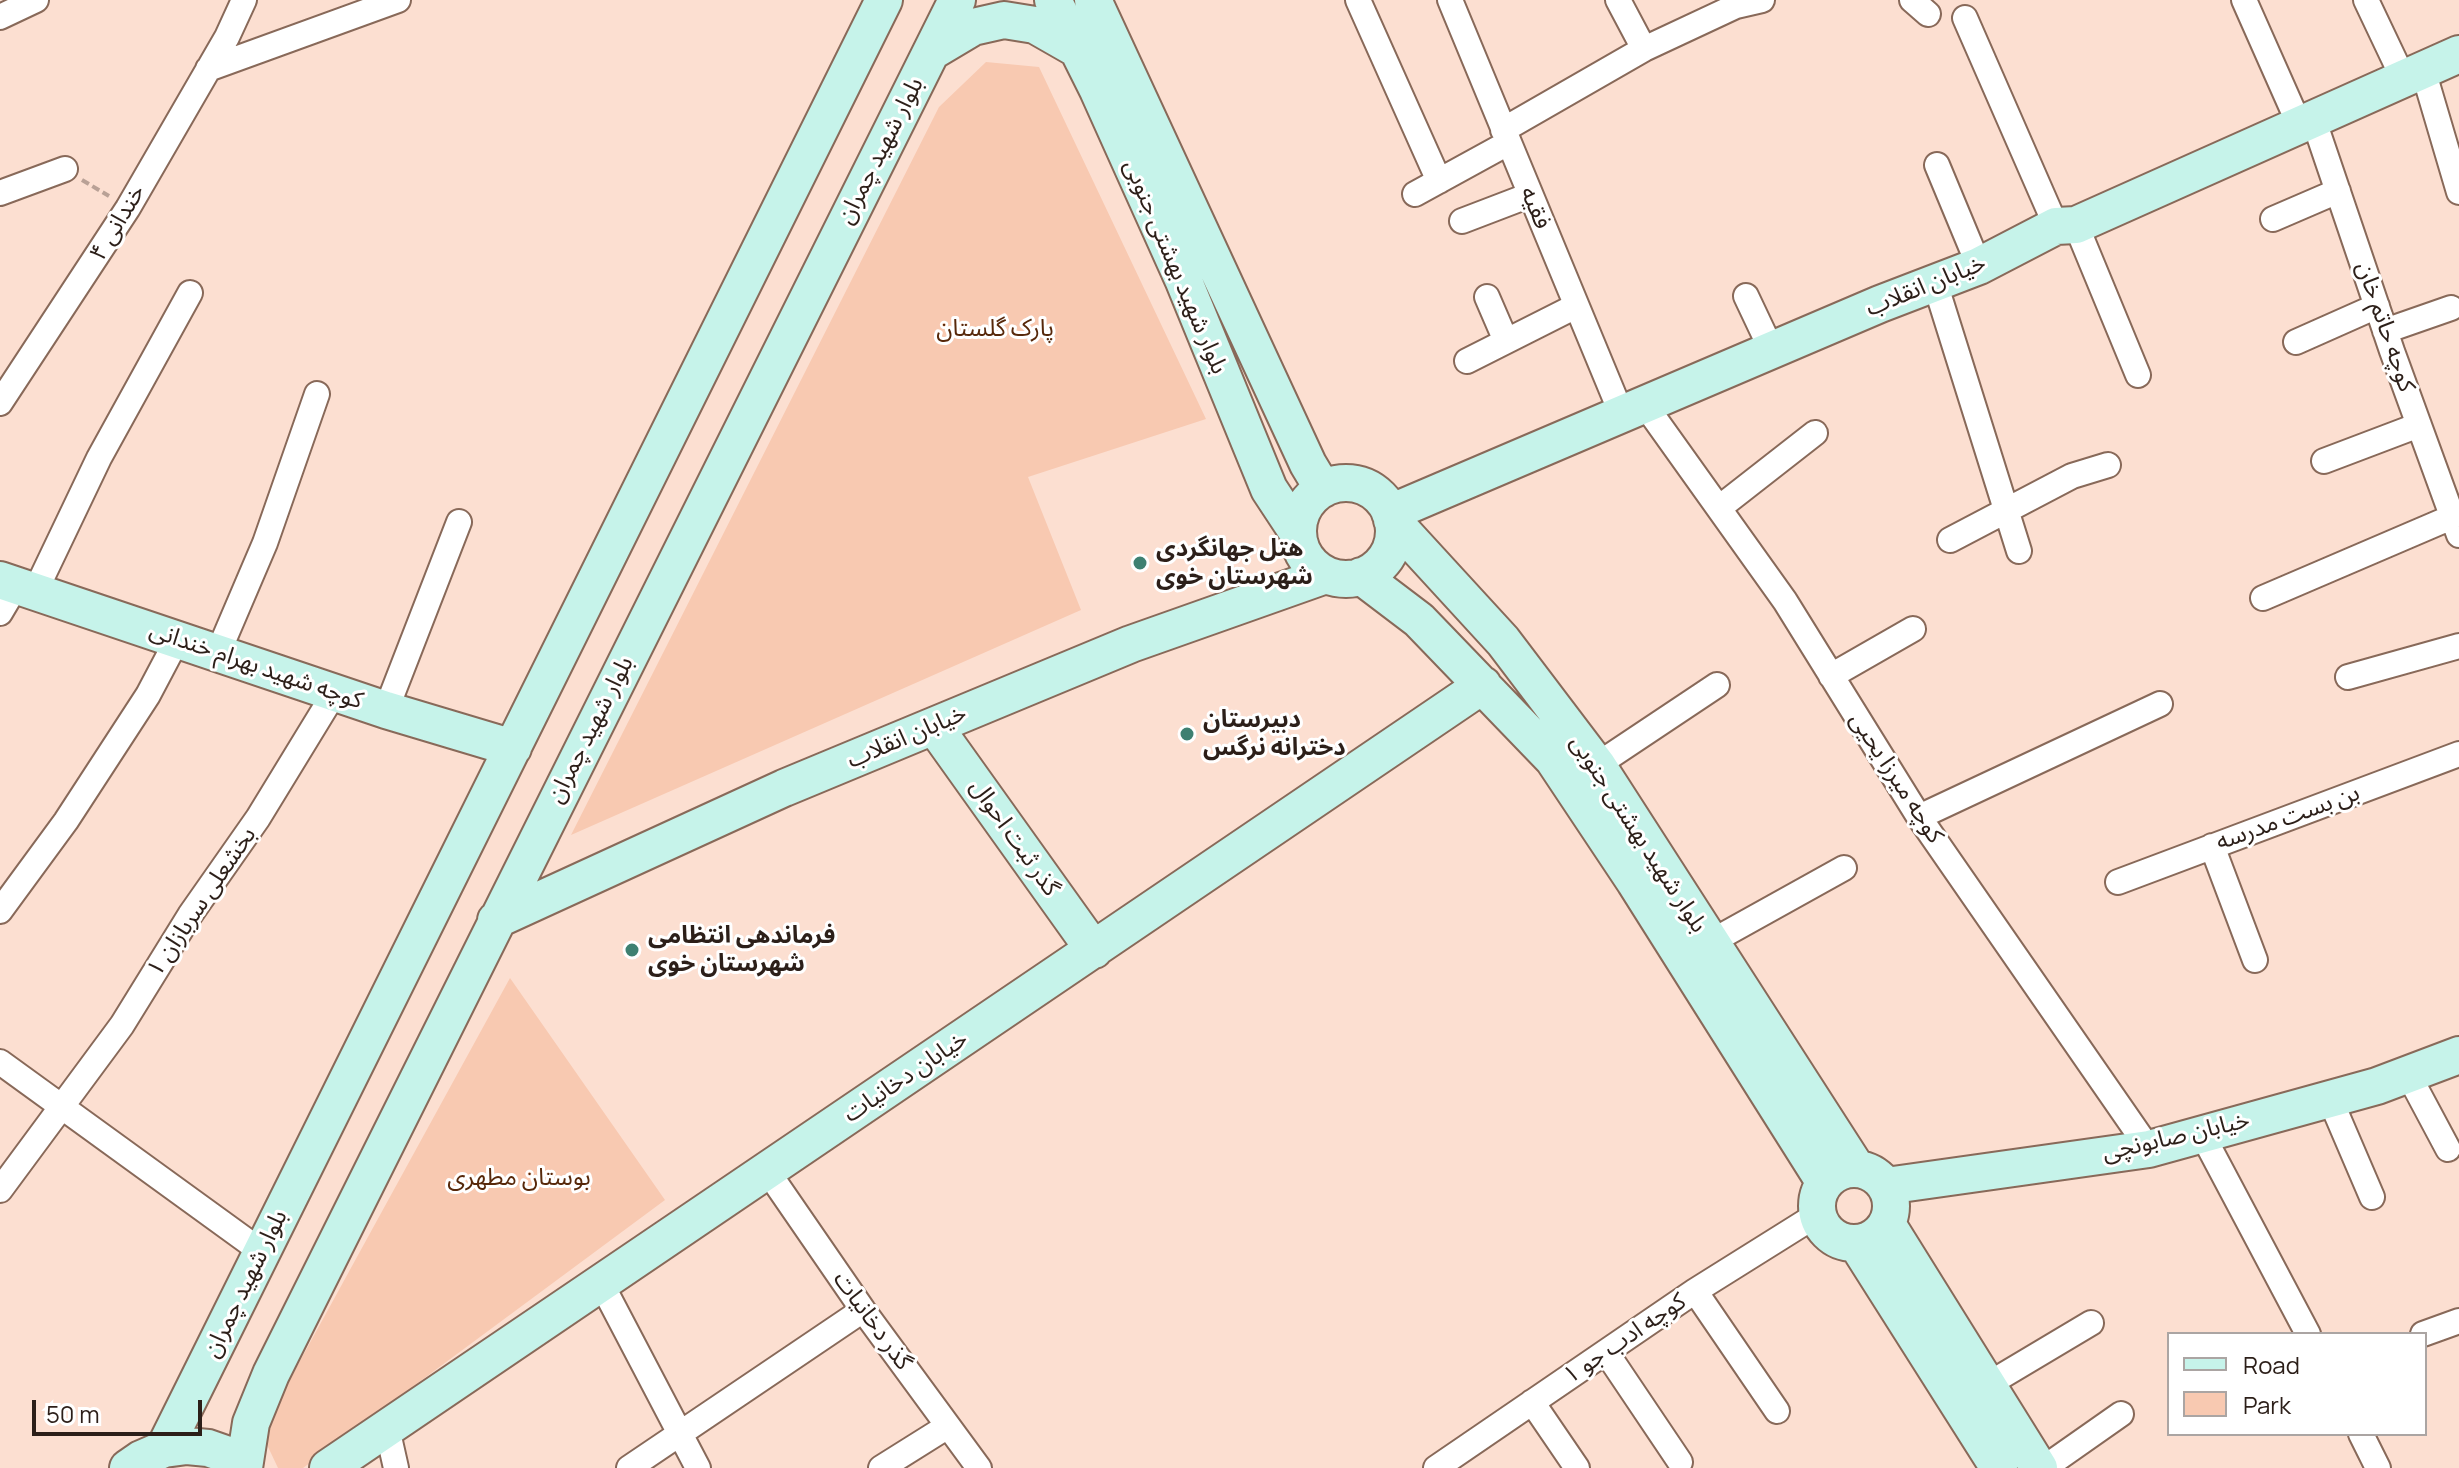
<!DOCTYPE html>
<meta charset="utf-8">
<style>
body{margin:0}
#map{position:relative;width:2459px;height:1468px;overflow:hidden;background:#fcdfd1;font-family:Manrope,sans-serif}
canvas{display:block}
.legend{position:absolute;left:2167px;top:1332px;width:260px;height:104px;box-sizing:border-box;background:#fff;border:2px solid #aba5a3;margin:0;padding:10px 14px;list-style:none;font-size:24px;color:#2c1f19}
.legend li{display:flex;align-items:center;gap:16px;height:40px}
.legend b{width:40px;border:2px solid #aba5a3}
.scale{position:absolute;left:32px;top:1400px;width:170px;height:36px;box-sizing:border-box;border:4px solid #2c1f19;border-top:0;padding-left:10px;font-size:24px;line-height:28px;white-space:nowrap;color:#2c1f19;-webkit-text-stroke:6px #fff;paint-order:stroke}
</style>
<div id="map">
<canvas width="2459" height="1468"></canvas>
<ul class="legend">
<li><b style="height:10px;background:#c6f3ea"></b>Road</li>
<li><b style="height:22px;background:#f8c9b1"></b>Park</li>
</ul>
<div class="scale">50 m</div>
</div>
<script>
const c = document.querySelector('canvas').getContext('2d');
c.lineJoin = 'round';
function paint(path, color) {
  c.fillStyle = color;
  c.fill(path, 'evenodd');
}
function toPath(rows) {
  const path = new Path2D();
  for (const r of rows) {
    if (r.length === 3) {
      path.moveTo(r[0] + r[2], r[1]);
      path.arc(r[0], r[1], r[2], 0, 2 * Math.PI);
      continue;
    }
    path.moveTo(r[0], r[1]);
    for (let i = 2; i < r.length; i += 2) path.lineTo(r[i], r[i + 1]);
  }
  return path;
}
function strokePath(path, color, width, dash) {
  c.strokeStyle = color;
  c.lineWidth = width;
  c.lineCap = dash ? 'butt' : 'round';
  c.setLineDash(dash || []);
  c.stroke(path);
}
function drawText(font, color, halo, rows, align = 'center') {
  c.font = font + ' Manrope,"Noto Sans Arabic",sans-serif';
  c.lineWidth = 6;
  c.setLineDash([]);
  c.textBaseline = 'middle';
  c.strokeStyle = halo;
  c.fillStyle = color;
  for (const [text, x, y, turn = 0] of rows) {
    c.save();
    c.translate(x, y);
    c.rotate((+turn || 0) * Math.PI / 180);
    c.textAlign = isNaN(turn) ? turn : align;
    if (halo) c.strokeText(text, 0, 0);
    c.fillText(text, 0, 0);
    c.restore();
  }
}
paint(toPath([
 [986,62,1039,67,1206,419,1028,477,1081,610,571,835,939,107],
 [510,978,665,1200,303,1468,278,1468,261,1432]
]), '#f8c9b1');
const street = toPath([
 [1358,0,1439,181],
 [1450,0,1622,415],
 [1618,0,1644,49],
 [1912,0,1928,14],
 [2244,0,2299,124],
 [2366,0,2403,78],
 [0,17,36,0],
 [1965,18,2056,226],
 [208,69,398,0],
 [2423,70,2459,192],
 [2313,118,2392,351,2459,535],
 [1503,130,1644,49,1736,6,1762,0],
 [1937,165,1979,266],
 [0,193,65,169],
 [1415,194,1508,143],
 [2273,219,2338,191],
 [1462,221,1530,195],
 [2076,225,2138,375],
 [1935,283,2019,551],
 [1746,296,1772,351],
 [1487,297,1506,341],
 [2385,331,2451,308],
 [2296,342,2377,306],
 [1467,361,1576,306],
 [0,403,128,208,227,37,244,0],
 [1645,405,1785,601,1919,817,2149,1149],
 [2324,461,2419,425],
 [1719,508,1815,433],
 [1950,540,2072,476,2108,465],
 [35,592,99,458,190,293],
 [2263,598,2452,517],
 [0,613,16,586],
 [218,653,265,543,317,394],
 [1831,676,1913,629],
 [2348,677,2459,646],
 [386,710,459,522],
 [1597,765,1717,685],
 [1919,817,2160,704],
 [2212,846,2255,960],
 [2118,882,2459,754],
 [0,911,66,821,148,695,177,640],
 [1709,943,1844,868],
 [0,1062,262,1252],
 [2408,1074,2448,1149],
 [2330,1099,2372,1197],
 [2202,1134,2308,1334],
 [768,1172,863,1310,979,1468],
 [0,1190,122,1025,190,915,258,818,335,692],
 [601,1283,698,1468],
 [1695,1291,1777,1411],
 [2423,1334,2459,1321],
 [1606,1352,1680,1462],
 [1987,1385,2091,1323],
 [1532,1402,1577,1468],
 [387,1428,396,1468],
 [2361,1434,2378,1468],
 [629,1468,863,1310],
 [881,1468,948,1426],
 [1436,1468,1695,1291,1818,1214],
 [2044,1468,2121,1414]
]);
const secondary = toPath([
 [1053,0,1098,90,1183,279,1269,489,1298,533],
 [1093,0,1308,464,1323,489],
 [931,52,973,27,1004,20,1035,25,1077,49],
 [1346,531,48],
 [1390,513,1880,304,1979,266,2056,226,2076,225,2459,54],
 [1392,520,1503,641,1597,765,1857,1169],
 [1361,576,1419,620,1553,759,1635,882,1825,1183],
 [0,580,386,710,513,748],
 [934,726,1094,950],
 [496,920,784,788,1131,644,1326,575],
 [1854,1206,37],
 [1886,1186,2149,1149,2377,1086,2459,1055],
 [1887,1224,2039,1468],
 [1857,1244,1999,1468],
 [164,1449,884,0],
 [128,1468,141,1459,164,1449,187,1446,208,1448,228,1455,243,1468],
 [244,1468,251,1423,271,1374,957,0],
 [328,1468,1483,685]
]);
strokePath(street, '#886959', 28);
strokePath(secondary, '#886959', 40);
strokePath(toPath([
 [82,180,109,196]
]), '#b9a196', 4, [8, 4]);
strokePath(street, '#fff', 24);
strokePath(secondary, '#c6f3ea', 36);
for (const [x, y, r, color] of [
 [1140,563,8,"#3e8071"],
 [1187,734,8,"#3e8071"],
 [632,950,8,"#3e8071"]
]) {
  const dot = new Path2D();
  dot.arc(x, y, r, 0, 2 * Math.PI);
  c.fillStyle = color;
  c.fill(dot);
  strokePath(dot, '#fff', 3);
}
drawText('24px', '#2c1f19', '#fff', [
 ["بلوار شهید چمران",881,151,-63],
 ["فقیه",1535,208,67],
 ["خندانی ۴",118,223,-59],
 ["بلوار شهید بهشتی جنوبی",1175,267,67],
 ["خیابان انقلاب",1926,286,-22],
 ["کوچه حاتم خان",2385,327,71],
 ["کوچه شهید بهرام خندانی",256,666,19],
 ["بلوار شهید چمران",591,730,-63],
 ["خیابان انقلاب",907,737,-23],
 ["کوچه میرزا یحیی",1896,778,57],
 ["بن بست مدرسه",2288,818,-20],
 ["بلوار شهید بهشتی جنوبی",1638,834,57],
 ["گذر ثبت احوال",1014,838,55],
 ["بخشعلی سربازان ۱",202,902,-56],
 ["خیابان دخانیات",906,1077,-34],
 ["خیابان صابونچی",2176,1137,-13],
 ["بلوار شهید چمران",246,1284,-64],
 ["گذر دخانیات",872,1321,54],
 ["کوچه ادب جو ۱",1625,1339,-34]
]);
drawText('24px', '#57280a', '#fff', [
 ["پارک گلستان",995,329],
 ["بوستان مطهری",519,1178]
]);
drawText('bold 24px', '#2c1f19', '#fff', [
 ["هتل جهانگردی",1156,549],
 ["شهرستان خوی",1156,577],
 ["دبیرستان",1203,720],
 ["دخترانه نرگس",1203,748],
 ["فرماندهی انتظامی",648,936],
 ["شهرستان خوی",648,964]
], 'left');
</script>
